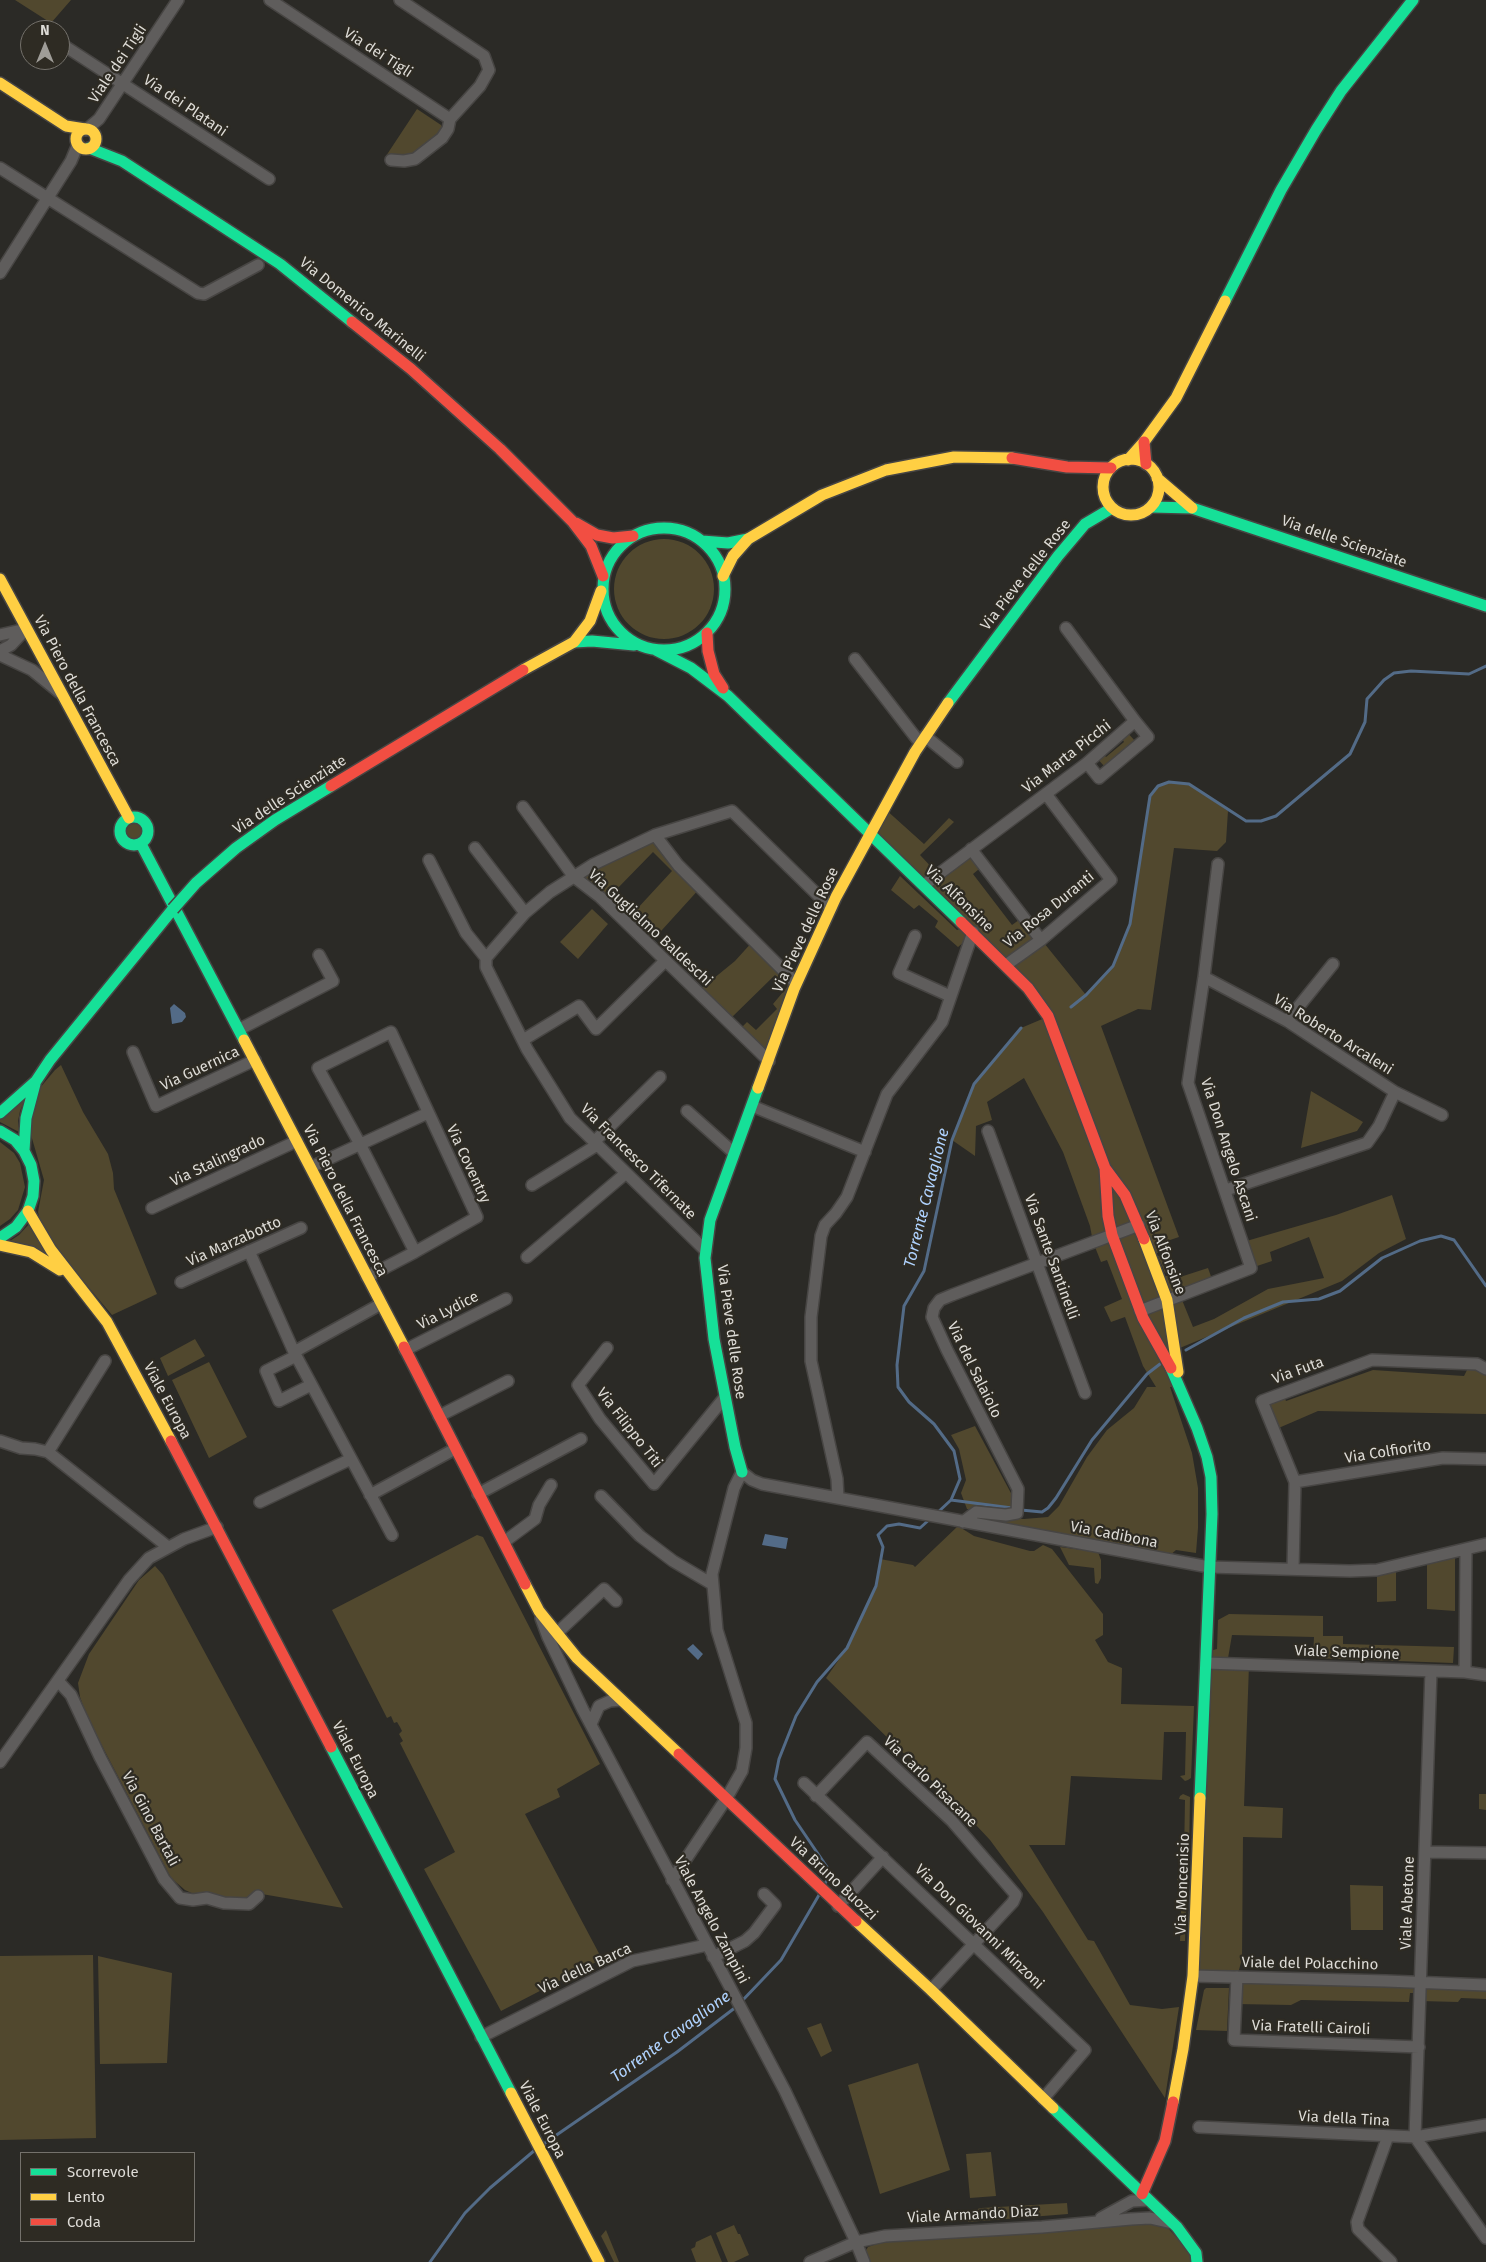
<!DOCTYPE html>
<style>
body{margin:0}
#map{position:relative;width:1486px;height:2262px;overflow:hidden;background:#2b2a26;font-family:"Fira Sans",sans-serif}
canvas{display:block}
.legend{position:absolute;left:20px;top:2152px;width:175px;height:90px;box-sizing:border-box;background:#2e2b23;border:1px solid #74716b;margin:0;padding:6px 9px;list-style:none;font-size:15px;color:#dddbd6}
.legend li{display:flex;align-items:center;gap:10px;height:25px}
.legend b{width:25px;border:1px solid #74716b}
.north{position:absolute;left:20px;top:20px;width:50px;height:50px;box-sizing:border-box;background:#2e2b23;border:1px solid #74716b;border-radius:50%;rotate:0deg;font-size:14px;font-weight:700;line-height:20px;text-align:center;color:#dddbd6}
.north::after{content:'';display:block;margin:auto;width:18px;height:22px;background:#9f9d98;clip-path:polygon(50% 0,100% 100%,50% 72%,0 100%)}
</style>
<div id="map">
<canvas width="1486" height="2262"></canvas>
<ul class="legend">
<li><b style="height:6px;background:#16e098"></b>Scorrevole</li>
<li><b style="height:6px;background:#ffcf43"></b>Lento</li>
<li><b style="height:6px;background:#f24e42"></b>Coda</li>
</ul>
<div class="north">N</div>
</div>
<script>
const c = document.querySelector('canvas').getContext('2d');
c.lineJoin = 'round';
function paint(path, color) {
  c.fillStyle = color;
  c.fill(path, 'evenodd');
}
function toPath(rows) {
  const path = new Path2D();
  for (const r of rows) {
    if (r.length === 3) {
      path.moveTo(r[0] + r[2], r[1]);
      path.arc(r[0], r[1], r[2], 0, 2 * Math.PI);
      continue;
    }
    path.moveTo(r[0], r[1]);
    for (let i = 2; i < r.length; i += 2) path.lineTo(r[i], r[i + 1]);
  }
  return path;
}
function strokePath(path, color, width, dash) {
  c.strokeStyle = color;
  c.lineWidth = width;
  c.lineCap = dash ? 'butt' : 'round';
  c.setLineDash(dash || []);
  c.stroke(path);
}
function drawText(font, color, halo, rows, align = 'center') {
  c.font = font + ' "Fira Sans",sans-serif';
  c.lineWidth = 4.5;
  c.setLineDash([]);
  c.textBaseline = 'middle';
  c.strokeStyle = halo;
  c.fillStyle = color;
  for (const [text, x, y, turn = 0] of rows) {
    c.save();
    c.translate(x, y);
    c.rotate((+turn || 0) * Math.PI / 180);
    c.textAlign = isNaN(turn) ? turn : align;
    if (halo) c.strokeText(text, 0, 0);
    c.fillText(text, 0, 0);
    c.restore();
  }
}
paint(toPath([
 [15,0,71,0,51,23],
 [32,60,52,60,46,69],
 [417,109,441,125,443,129,442,133,413,155,386,156],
 [664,589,50],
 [1126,731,1135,741,1104,766,1095,756,1101,751,1106,757,1124,742,1120,735],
 [1169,782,1189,784,1228,811,1226,842,1217,851,1174,848,1151,1010,1138,1009,1101,1026,1179,1237,1164,1242,1166,1250,1151,1255,1160,1278,1175,1273,1177,1278,1208,1268,1213,1282,1180,1295,1193,1327,1214,1319,1268,1289,1324,1278,1309,1237,1270,1252,1272,1261,1251,1268,1243,1242,1336,1215,1392,1195,1406,1239,1379,1253,1342,1281,1175,1350,1180,1386,1170,1387,1192,1453,1198,1488,1198,1528,1196,1553,1176,1550,1169,1556,977,1518,977,1516,1024,1519,1048,1517,1059,1506,1087,1457,1107,1430,1134,1408,1147,1387,1156,1387,1143,1366,1125,1317,1111,1322,1104,1307,1122,1299,1107,1260,1101,1262,1093,1242,1090,1226,1063,1152,1024,1078,987,1102,992,1120,976,1126,975,1156,952,1140,974,1084,1021,1028,1047,1017,869,835,884,808,924,844,949,818,954,822,920,855,938,874,971,849,984,865,973,874,1012,925,1023,917,1086,995,1113,966,1130,924,1150,796,1158,786],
 [134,831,14],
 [655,835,701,887,652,941,574,877],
 [653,852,672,871,636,910,615,891],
 [900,876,957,930,960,929,969,938,958,947,935,927,938,921,919,905,914,909,891,890],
 [592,909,608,924,578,959,560,942],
 [754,940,796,983,769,1061,738,1031,747,1022,756,1030,777,1009,773,1004,788,986,775,975,728,1021,697,992,735,961],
 [61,1065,83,1112,108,1154,113,1173,114,1189,157,1294,112,1315,61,1255,40,1221,38,1212,44,1180,29,1128,39,1089,55,1070],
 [1311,1091,1363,1122,1357,1131,1301,1148],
 [27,1095,20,1111,18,1121,19,1132,0,1122,0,1119],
 [0,1142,14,1153,20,1163,25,1187,18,1210,10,1219,0,1226],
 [31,1222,48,1255,10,1241,19,1235],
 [1165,1254,1171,1271,1165,1273,1158,1256],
 [195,1339,205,1356,168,1376,160,1358],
 [209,1362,247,1437,209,1458,172,1380],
 [1470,1364,1486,1369,1486,1414,1318,1411,1274,1430,1262,1401,1282,1393,1286,1401,1373,1370,1464,1376],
 [975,1426,1012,1495,1011,1509,967,1509,961,1493,966,1480,959,1449,951,1435],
 [958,1526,974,1536,1030,1551,1034,1551,1043,1545,1052,1549,1103,1614,1103,1635,1095,1640,1108,1662,1122,1668,1121,1704,1194,1706,1191,1778,1188,1780,1185,1781,1180,1776,1185,1775,1186,1732,1164,1732,1162,1780,1071,1776,1065,1845,1029,1845,1088,1940,1094,1941,1130,2005,1162,2009,1179,2007,1165,2098,1043,1912,990,1840,961,1809,826,1678,847,1648,876,1586,880,1559,913,1565,915,1567],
 [477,1535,483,1537,600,1764,557,1789,560,1797,525,1814,602,1959,501,2011,424,1869,455,1852,400,1743,403,1741,399,1734,402,1731,400,1727,397,1722,394,1723,391,1716,387,1718,332,1610],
 [1060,1547,1098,1552,1101,1560,1101,1578,1098,1584,1095,1583,1094,1568,1069,1565],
 [1455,1553,1455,1611,1427,1609,1427,1559],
 [155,1566,163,1575,343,1908,256,1893,250,1900,222,1899,196,1895,185,1890,171,1878,87,1717,80,1697,78,1683,89,1654,139,1580],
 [1396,1566,1396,1601,1377,1602,1377,1570],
 [1229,1614,1323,1616,1323,1636,1343,1636,1343,1644,1454,1647,1453,1663,1313,1658,1314,1637,1232,1635,1227,1664,1249,1665,1244,1806,1283,1808,1282,1838,1243,1837,1242,1959,1237,1977,1486,1985,1486,1999,1461,1998,1458,2002,1420,2001,1419,1993,1410,1993,1409,2002,1301,2000,1291,2005,1236,2004,1236,1977,1193,1976,1206,1652,1217,1649,1218,1620],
 [1183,1794,1190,1797,1189,1859,1181,1862,1178,1859,1178,1856,1184,1856,1185,1800,1179,1799,1180,1796],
 [1479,1794,1486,1794,1486,1810,1479,1809],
 [1179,1876,1187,1878,1185,1941,1180,1941,1182,1881,1177,1880],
 [1350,1885,1383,1886,1383,1930,1351,1930],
 [93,1955,96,2138,0,2140,0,1956],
 [98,1956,172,1973,167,2063,100,2064],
 [1206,1988,1229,1988,1227,2031,1196,2030,1204,1990],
 [821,2023,832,2051,821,2057,807,2028],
 [918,2063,950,2170,880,2194,848,2085],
 [991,2152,996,2196,970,2198,966,2154],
 [1067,2203,1068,2214,968,2222,968,2217,974,2210,981,2208],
 [1154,2223,1165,2225,1189,2251,1191,2262,868,2262,865,2252,868,2247,882,2242],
 [734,2225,738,2234,740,2234,749,2255,734,2262,728,2262,716,2233],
 [606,2230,619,2262,614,2262,601,2236],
 [711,2235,722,2262,696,2262,691,2249,695,2247,696,2242]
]), '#51482e');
paint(toPath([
 [174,1004,185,1013,186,1017,182,1022,172,1024,170,1008],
 [765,1534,788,1538,786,1549,762,1545],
 [693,1644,703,1654,698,1660,687,1649]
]), '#536b87');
strokePath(toPath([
 [1071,1007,1086,995,1113,966,1130,924,1150,796,1158,786,1169,782,1189,784,1246,821,1261,821,1276,816,1350,754,1365,722,1367,699,1384,680,1394,673,1411,671,1469,674,1486,666],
 [1186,1350,1244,1318,1283,1302,1319,1299,1340,1291,1382,1258,1420,1241,1441,1236,1454,1240,1486,1286],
 [951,1500,1012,1508],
 [1021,1510,1042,1512,1048,1508,1056,1498,1092,1440,1147,1374,1160,1364],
 [936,1514,951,1500,960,1479,954,1451,934,1424,909,1402,898,1387,897,1365,904,1306,924,1271,952,1140,974,1084,1021,1028],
 [824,1885,830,1876,829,1870,795,1820,775,1779,779,1759,796,1716,817,1682,847,1648,876,1586,883,1547,878,1535,887,1526,899,1524,920,1528,931,1518],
 [741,2002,781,1960,819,1895],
 [542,2145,677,2052,736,2007],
 [430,2262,465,2213,490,2188,535,2150]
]), '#536b87', 3);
const street = toPath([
 [270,0,450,119,480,86,489,70,484,56,400,0],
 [60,43,269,179],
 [86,130,99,119,178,0],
 [391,160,404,161,415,159,442,138,448,129,450,119],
 [0,168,198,293,204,294,258,265],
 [0,273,71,161,78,144],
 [0,635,26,629],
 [0,651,11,645,26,629],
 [0,655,32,670,59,692],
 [855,659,920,743],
 [925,736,957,762],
 [1087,763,1099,778,1148,737,1135,721],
 [523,807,574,877,600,897,769,1061],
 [655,835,678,865,796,983],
 [475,848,525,913],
 [971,849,1041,940],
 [429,860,466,933,486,958],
 [924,885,1087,763,1135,721,1066,628],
 [915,936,899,973,950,996],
 [486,958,525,913,550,892,594,864,655,835,732,811,831,908],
 [486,958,486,967,527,1049,570,1118,706,1251],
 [1006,965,1041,940,1111,880,1046,794],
 [1204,977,1287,1021,1395,1092,1379,1126,1367,1143,1226,1190],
 [1287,1021,1333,964],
 [240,1029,333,981,319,955],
 [523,1040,579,1006,596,1029,665,961],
 [133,1052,156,1106,255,1060],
 [1395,1092,1442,1115],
 [752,1106,865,1152],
 [687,1111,734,1153],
 [988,1131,1085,1393],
 [594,1142,660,1077],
 [311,1167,428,1113],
 [532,1185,597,1145],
 [152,1208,297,1141],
 [249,1251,294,1352],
 [527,1257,625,1174],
 [367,1277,415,1252,477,1217,391,1032,318,1068,360,1144,415,1252],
 [181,1282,301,1228],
 [381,1304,294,1352,392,1535],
 [1140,1311,1251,1268,1188,1083,1204,977,1218,864],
 [607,1348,578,1385,600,1419,654,1484,725,1397],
 [405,1350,506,1299],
 [296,1356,266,1371,279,1401,311,1385],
 [439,1416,508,1381],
 [0,1441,21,1448,35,1449,48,1452,168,1547],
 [48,1452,105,1361],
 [1295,1482,1443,1458,1486,1459],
 [478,1494,581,1439],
 [370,1495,455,1449],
 [601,1496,640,1536,673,1561,712,1584],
 [838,1498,837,1479,811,1361,811,1317,821,1236,825,1225,836,1213,847,1197,887,1094,942,1022,973,932],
 [260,1502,351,1459],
 [963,1522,976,1512,1006,1515,1017,1513,1018,1489,947,1350,932,1317,934,1308,940,1300,952,1295,1139,1225],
 [504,1542,535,1519,539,1505,551,1485],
 [1293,1569,1295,1482,1262,1401,1372,1360,1477,1364,1486,1369],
 [541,1618,548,1637,583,1710,785,2091,856,2242,864,2262],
 [556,1634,604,1589,616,1601],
 [1206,1663,1465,1672,1486,1675],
 [1465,1672,1466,1550],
 [58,1681,71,1695,100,1757,164,1879,180,1898,193,1900,207,1898,224,1903,249,1904,258,1896],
 [591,1724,599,1706,610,1701,621,1700],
 [0,1762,129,1580,149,1558,184,1539,217,1527],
 [804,1783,1085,2050,1043,2099],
 [816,1796,867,1742,951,1820,1016,1895,1013,1902,931,1990],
 [1425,1852,1486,1853],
 [672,1880,726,1799,742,1771,746,1748,746,1723,717,1630,712,1574,734,1488,742,1472,752,1480,762,1484,1209,1567,1350,1571,1377,1570,1486,1544],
 [838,1906,883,1857],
 [713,1957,745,1941,754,1933,775,1905,764,1894],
 [1193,1976,1386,1981,1486,1985],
 [1237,1977,1234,2040,1419,2047],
 [481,2037,632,1961,707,1945],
 [1199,2127,1415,2137,1486,2125],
 [1388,2136,1357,2222,1358,2229,1391,2262],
 [1415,2137,1431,1671],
 [1415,2137,1486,2238],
 [1101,2218,1132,2201,1148,2200],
 [810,2262,856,2242,885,2236,1042,2227,1131,2219,1150,2218,1172,2223]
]);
const fast = toPath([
 [89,148,122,161,280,264,352,322],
 [1225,301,1281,190,1316,130,1341,91,1413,0],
 [1151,507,1192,508,1486,606],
 [664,589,61],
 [702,541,728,543,748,539],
 [574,642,592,641,634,645],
 [656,650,691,668,728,696,961,922],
 [948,703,1058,556,1085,524,1112,508],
 [134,831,14],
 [141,844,244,1040],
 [0,1113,36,1081,50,1060,173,909],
 [0,1131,15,1140,24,1151,31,1165,34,1181,33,1196,28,1211,16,1227,0,1238],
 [24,1151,26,1118,35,1084],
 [1171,1368,1197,1428,1207,1457,1211,1477,1212,1514,1200,1798],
 [742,1472,735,1447,714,1339,705,1258,710,1220,758,1088],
 [331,1747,511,2093],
 [1053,2108,1177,2227,1196,2253,1197,2262]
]);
const slow = toPath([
 [0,83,66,126,85,129],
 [86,139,10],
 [1131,487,28],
 [1128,460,1144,442,1176,398,1225,301],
 [1157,478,1192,508],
 [723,576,733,556,748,539,822,495,886,470,954,457,1012,458],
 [0,579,129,818],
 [523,670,574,642,590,621,601,591],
 [244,1040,404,1347],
 [758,1088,794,989,836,897,915,752,948,703],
 [28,1211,51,1250,107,1322,171,1441],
 [1144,1239,1167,1300,1178,1372],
 [0,1245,31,1252,60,1270],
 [525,1584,539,1611,577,1658,679,1754],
 [856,1921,931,1990,1053,2108],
 [511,2093,599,2262],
 [1173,2102,1183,2049,1193,1976,1200,1798]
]);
const jam = toPath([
 [352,322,411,369,500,449,572,521,591,546,603,576],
 [1144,442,1146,464],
 [1012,458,1067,467,1111,468],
 [576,523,597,535,613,538,633,536],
 [707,633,708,651,714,674,723,688],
 [961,922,1028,988,1048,1016,1105,1168,1125,1195,1144,1239],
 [1105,1168,1108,1216,1112,1235,1143,1318,1171,1368],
 [404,1347,525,1584],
 [171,1441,331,1747],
 [679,1754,856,1921],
 [1142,2194,1165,2141,1173,2102]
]);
strokePath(street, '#474543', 14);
strokePath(fast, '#474543', 14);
strokePath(slow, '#474543', 14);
strokePath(jam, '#474543', 14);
strokePath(street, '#5f5d5c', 11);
strokePath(fast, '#16e098', 11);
strokePath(slow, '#ffcf43', 11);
strokePath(jam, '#f24e42', 11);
const fastBridge = toPath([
 [173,909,196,883,236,848,275,820,331,786]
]);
const jamBridge = toPath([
 [331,786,523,670]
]);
strokePath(fastBridge, '#474543', 14, []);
strokePath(jamBridge, '#474543', 14, []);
strokePath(fastBridge, '#16e098', 11);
strokePath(jamBridge, '#f24e42', 11);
drawText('15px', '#dddbd6', '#2e2b23', [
 ["Via dei Tigli",378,53,33],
 ["Viale dei Tigli",118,64,-56],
 ["Via dei Platani",185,106,34],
 ["Via Domenico Marinelli",362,310,39],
 ["Via delle Scienziate",1344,542,19],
 ["Via Pieve delle Rose",1026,575,-52],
 ["Via Piero della Francesca",77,691,62],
 ["Via Marta Picchi",1067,757,-38],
 ["Via delle Scienziate",290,795,-33],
 ["Via Alfonsine",959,899,44],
 ["Via Rosa Duranti",1049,910,-39],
 ["Via Guglielmo Baldeschi",650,928,43],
 ["Via Pieve delle Rose",806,930,-65],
 ["Via Roberto Arcaleni",1333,1035,32],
 ["Via Guernica",200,1069,-25],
 ["Via Don Angelo Ascani",1228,1150,72],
 ["Via Stalingrado",218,1161,-25],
 ["Via Francesco Tifernate",638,1162,45],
 ["Via Coventry",468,1164,65],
 ["Via Piero della Francesca",345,1201,63],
 ["Via Marzabotto",234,1242,-24],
 ["Via Alfonsine",1165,1253,69],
 ["Via Sante Santinelli",1051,1257,70],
 ["Via Lydice",448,1311,-27],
 ["Via Pieve delle Rose",731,1332,82],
 ["Via del Salaiolo",974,1370,64],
 ["Via Futa",1298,1371,-20],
 ["Viale Europa",167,1401,62],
 ["Via Filippo Titi",629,1428,52],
 ["Via Colfiorito",1388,1452,-9],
 ["Via Cadibona",1114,1535,11],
 ["Viale Sempione",1347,1653,2],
 ["Viale Europa",355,1760,63],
 ["Via Carlo Pisacane",930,1782,44],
 ["Via Gino Bartali",150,1819,62],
 ["Via Bruno Buozzi",833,1879,43],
 ["Via Moncenisio",1183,1884,-88],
 ["Viale Abetone",1408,1903,-88],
 ["Viale Angelo Zampini",711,1920,62],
 ["Via Don Giovanni Minzoni",979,1927,44],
 ["Viale del Polacchino",1310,1964,1],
 ["Via della Barca",585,1969,-25],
 ["Via Fratelli Cairoli",1311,2028,2],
 ["Via della Tina",1344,2119,3],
 ["Viale Europa",542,2120,63],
 ["Viale Armando Diaz",973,2215,-3]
]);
drawText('italic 16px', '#afd2fe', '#2e2b23', [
 ["Torrente Cavaglione",927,1198,-76],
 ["Torrente Cavaglione",671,2037,-36]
]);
</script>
